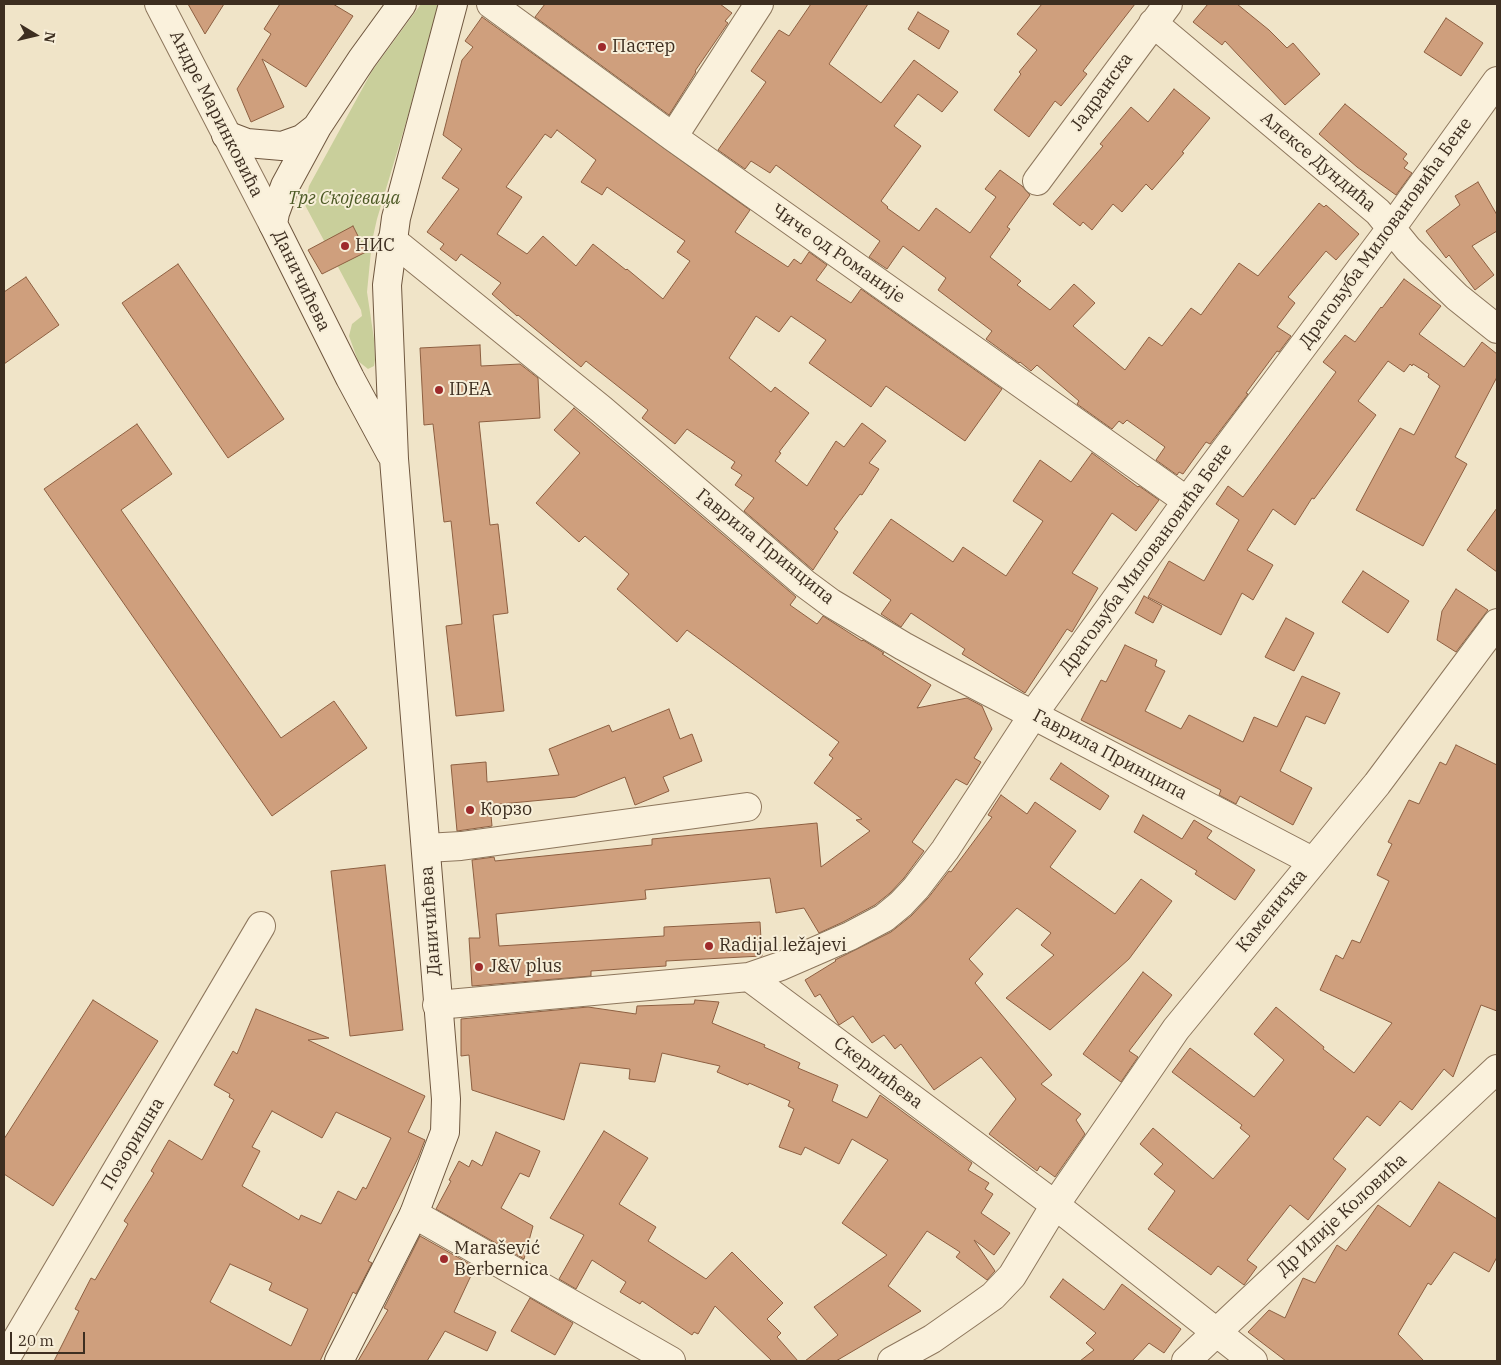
<!DOCTYPE html>
<meta charset="utf-8">
<style>
body{margin:0}
#map{position:relative;width:1501px;height:1365px;overflow:hidden;background:#f0e4c8;font-family:"IBM Plex Serif",serif}
canvas{display:block}
.frame{position:absolute;inset:0;border:5px solid #3d2e20;pointer-events:none}
.north{position:absolute;left:10px;top:10px;width:50px;height:50px;-webkit-text-stroke:4px #f7eed8;paint-order:stroke;rotate:99deg;font-size:14px;font-weight:700;line-height:20px;text-align:center;color:#3d2e20}
.north::after{content:'';display:block;margin:auto;width:18px;height:22px;background:#3d2e20;clip-path:polygon(50% 0,100% 100%,50% 72%,0 100%)}
.scale{position:absolute;left:10px;top:1332px;width:75px;height:22px;box-sizing:border-box;border:2px solid #3d2e20;border-top:0;padding-left:6px;font-size:15px;line-height:18px;white-space:nowrap;color:#3d2e20;-webkit-text-stroke:4px #f7eed8;paint-order:stroke}
</style>
<div id="map">
<canvas width="1501" height="1365"></canvas>
<div class="frame"></div>
<div class="north">N</div>
<div class="scale">20 m</div>
</div>
<script>
const c = document.querySelector('canvas').getContext('2d');
c.lineJoin = 'round';
function paint(path, color) {
  c.fillStyle = color;
  c.fill(path, 'evenodd');
}
function toPath(rows) {
  const path = new Path2D();
  for (const r of rows) {
    path.moveTo(r[0], r[1]);
    for (let i = 2; i < r.length; i += 2) path.lineTo(r[i], r[i + 1]);
  }
  return path;
}
function strokePath(path, color, width, dash) {
  c.strokeStyle = color;
  c.lineWidth = width;
  c.lineCap = dash ? 'butt' : 'round';
  c.setLineDash(dash || []);
  c.stroke(path);
}
function drawText(font, color, halo, rows, align = 'center') {
  c.font = font + ' "IBM Plex Serif",serif';
  c.lineWidth = 4;
  c.setLineDash([]);
  c.textBaseline = 'middle';
  c.strokeStyle = halo;
  c.fillStyle = color;
  for (const [text, x, y, turn = 0] of rows) {
    c.save();
    c.translate(x, y);
    c.rotate((+turn || 0) * Math.PI / 180);
    c.textAlign = isNaN(turn) ? turn : align;
    if (halo) c.strokeText(text, 0, 0);
    c.fillText(text, 0, 0);
    c.restore();
  }
}
paint(toPath([
 [421,4,438,4,407,119,377,219,372,241,367,292,374,339,375,360,374,366,368,369,358,361,349,336,352,324,362,316,361,310,305,205,309,186,372,71]
]), '#c9cf9b');
const building = toPath([
 [188,4,224,4,205,34,188,4],
 [280,4,333,4,353,16,306,87,262,59,284,107,251,122,237,89,271,34,264,29,280,4],
 [545,4,720,4,732,13,725,21,728,23,695,71,696,72,669,115,535,17,545,4],
 [811,4,868,4,829,64,881,103,914,60,958,92,942,112,918,94,894,126,921,146,881,201,888,207,887,208,919,231,936,208,970,233,996,197,985,189,1000,170,1022,186,1030,195,1007,227,1010,229,990,257,1021,281,1017,285,1050,310,1074,284,1095,303,1073,326,1125,370,1149,337,1162,346,1191,308,1201,315,1239,263,1258,276,1319,203,1324,207,1326,205,1359,234,1336,260,1326,251,1288,297,1295,303,1277,327,1291,336,1279,352,1277,351,1246,393,1248,394,1210,444,1206,442,1183,474,1179,472,1177,475,1156,460,1165,447,1127,420,1123,424,1119,421,1112,429,1077,404,1079,401,1037,365,1031,371,1020,362,1019,363,986,339,992,331,938,290,946,278,903,246,887,269,869,257,880,241,776,165,770,173,751,161,745,169,718,150,766,82,751,71,779,30,789,36,811,4],
 [1042,4,1135,4,1083,71,1087,74,1061,106,1055,101,1029,137,994,110,1021,74,1019,72,1037,50,1017,34,1042,4],
 [1208,4,1237,4,1269,30,1287,48,1293,43,1320,74,1285,105,1225,41,1222,45,1193,22,1208,4],
 [918,12,949,31,939,49,908,29,918,12],
 [482,17,750,210,735,232,788,267,794,259,801,264,809,252,827,265,816,280,851,303,861,289,1002,389,965,441,886,386,871,407,809,363,826,340,791,316,779,332,756,316,729,358,771,392,775,387,809,413,779,452,781,453,775,461,807,486,836,441,844,447,862,423,886,441,869,463,879,469,862,495,860,494,834,529,838,532,813,570,744,511,754,498,735,485,742,475,731,468,735,462,687,429,675,444,642,418,648,410,586,361,581,367,518,315,517,316,492,294,501,283,461,254,456,261,440,249,444,244,427,232,459,189,442,178,462,149,443,135,462,60,473,47,465,41,482,17],
 [557,130,596,160,581,182,602,195,607,187,685,241,677,252,690,261,663,299,627,269,626,270,593,244,576,266,543,236,527,254,497,234,522,197,506,187,545,134,551,138,557,130],
 [1446,18,1483,43,1461,76,1424,52,1446,18],
 [1174,89,1210,118,1182,152,1184,153,1152,190,1146,184,1122,212,1113,204,1092,230,1083,222,1080,226,1053,204,1103,146,1100,144,1131,107,1148,122,1174,89],
 [1345,104,1407,154,1403,159,1408,163,1404,168,1412,173,1396,195,1357,167,1319,134,1345,104],
 [1478,182,1497,215,1497,231,1472,246,1494,275,1475,290,1449,255,1446,258,1426,231,1460,205,1455,196,1478,182],
 [353,226,366,252,322,274,308,250,353,226],
 [178,264,284,419,228,458,122,303,178,264],
 [26,277,59,325,4,364,4,292,26,277],
 [1404,279,1441,306,1419,334,1464,367,1482,342,1497,354,1497,377,1455,457,1467,464,1423,546,1356,510,1400,428,1414,435,1440,386,1428,377,1429,374,1413,364,1412,366,1410,364,1404,372,1388,361,1358,401,1376,415,1314,499,1312,498,1295,525,1273,509,1247,550,1273,565,1253,600,1242,593,1221,635,1148,597,1169,561,1204,581,1239,520,1216,504,1228,486,1243,497,1336,372,1323,362,1345,335,1355,342,1381,307,1382,308,1404,279],
 [480,345,481,366,520,364,538,378,540,418,479,422,490,525,498,524,508,613,493,615,504,711,456,716,446,626,462,624,451,521,444,522,433,424,424,425,420,348,480,345],
 [574,408,796,597,790,605,817,624,823,616,862,641,863,640,884,653,882,654,931,685,917,708,967,698,982,706,992,729,974,758,981,762,967,785,956,779,912,842,924,851,904,878,890,893,875,905,843,922,819,933,804,908,776,913,770,878,645,890,646,899,496,914,499,946,664,936,664,927,760,922,762,956,666,961,666,966,591,971,591,976,472,986,469,938,480,938,472,860,494,857,495,861,652,845,652,839,817,823,821,867,870,831,856,820,862,819,814,783,833,758,829,755,839,742,687,630,677,642,617,589,629,574,585,536,579,542,536,503,580,453,554,430,574,408],
 [137,424,172,474,121,510,281,738,334,701,367,748,272,816,44,489,137,424],
 [1092,453,1138,487,1139,486,1159,500,1136,531,1112,513,1072,573,1098,588,1072,632,1067,629,1025,693,962,654,965,649,911,613,901,627,881,614,891,600,853,573,891,519,953,562,963,547,1006,576,1043,521,1013,501,1040,460,1071,482,1092,453],
 [1497,508,1497,572,1467,550,1497,508],
 [1363,571,1409,601,1388,633,1342,602,1363,571],
 [1456,589,1488,610,1456,652,1437,640,1442,611,1456,589],
 [1144,596,1162,606,1153,623,1135,613,1144,596],
 [1286,618,1314,633,1294,671,1265,657,1286,618],
 [1125,645,1157,660,1155,666,1165,671,1145,711,1181,729,1189,715,1243,742,1254,717,1277,727,1302,676,1340,693,1325,724,1306,716,1280,771,1312,788,1293,825,1240,796,1236,804,1219,795,1221,790,1081,720,1101,680,1106,682,1125,645],
 [669,709,680,739,692,734,702,761,663,777,669,791,635,805,625,777,575,797,490,805,492,826,457,831,451,765,486,762,487,782,559,775,549,749,609,725,612,732,669,709],
 [1456,745,1497,765,1497,1011,1481,1005,1453,1077,1444,1069,1412,1110,1400,1101,1380,1126,1367,1116,1333,1159,1346,1169,1308,1220,1290,1205,1247,1260,1257,1267,1244,1285,1218,1266,1211,1275,1148,1229,1175,1191,1154,1174,1163,1164,1140,1144,1153,1128,1213,1179,1250,1136,1240,1128,1242,1125,1172,1072,1190,1048,1254,1097,1284,1060,1254,1034,1276,1007,1324,1047,1323,1049,1354,1073,1392,1023,1320,990,1336,955,1343,959,1352,940,1360,943,1389,881,1377,875,1392,844,1388,842,1409,800,1419,804,1440,762,1446,765,1456,745],
 [1061,763,1109,796,1100,810,1050,779,1061,763],
 [1001,795,1027,814,1035,802,1076,831,1050,867,1115,914,1141,879,1172,901,1129,959,1050,1030,1006,998,1054,955,1041,945,1051,933,1017,908,969,959,983,974,975,983,1052,1075,1041,1084,1081,1114,1076,1120,1085,1134,1055,1177,1040,1166,1037,1171,989,1134,1016,1099,981,1057,934,1090,901,1044,895,1049,884,1035,872,1043,853,1016,839,1025,820,994,815,997,805,980,836,961,835,960,891,932,911,916,928,898,949,871,951,872,992,817,988,815,1001,795],
 [1143,815,1182,839,1194,820,1212,831,1207,838,1255,870,1235,900,1195,874,1197,871,1134,832,1143,815],
 [385,865,403,1030,350,1036,331,871,385,865],
 [1143,972,1172,995,1129,1051,1138,1057,1121,1082,1083,1054,1143,972],
 [93,1000,158,1041,53,1206,4,1174,4,1139,93,1000],
 [695,1000,719,1002,712,1023,765,1045,764,1047,800,1063,798,1068,838,1085,832,1101,867,1118,880,1095,972,1163,968,1170,989,1183,985,1189,993,1194,981,1213,1010,1233,994,1255,974,1240,995,1271,987,1280,956,1257,960,1252,927,1231,888,1286,921,1311,836,1361,805,1361,838,1335,814,1307,887,1255,842,1223,888,1160,852,1139,839,1164,805,1147,801,1155,779,1147,794,1109,788,1106,790,1101,749,1083,748,1085,717,1072,720,1066,662,1053,655,1082,629,1079,630,1069,580,1063,564,1120,472,1090,469,1055,461,1056,461,1019,588,1007,636,1014,637,1006,694,1004,695,1000],
 [256,1009,329,1038,308,1040,425,1096,408,1132,425,1140,418,1158,368,1261,372,1263,356,1294,353,1292,320,1361,54,1361,79,1311,75,1309,91,1278,95,1280,128,1224,124,1221,154,1173,151,1171,169,1140,202,1160,234,1100,229,1097,230,1094,214,1085,233,1051,237,1054,256,1009],
 [272,1111,322,1138,336,1112,391,1138,366,1189,363,1187,356,1200,338,1191,321,1224,301,1215,299,1220,242,1186,260,1151,252,1147,272,1111],
 [230,1264,272,1283,269,1290,308,1309,291,1346,210,1302,230,1264],
 [604,1131,648,1158,619,1204,656,1227,648,1241,706,1279,732,1252,783,1303,767,1319,781,1333,777,1337,798,1361,772,1361,715,1306,698,1334,694,1332,692,1335,642,1301,640,1304,620,1292,626,1282,592,1260,576,1289,559,1279,584,1235,550,1218,604,1131],
 [496,1132,540,1151,529,1177,520,1173,501,1208,533,1226,524,1259,436,1209,451,1181,449,1180,459,1161,469,1167,472,1160,482,1166,496,1132],
 [1439,1182,1497,1219,1497,1257,1489,1272,1454,1252,1431,1285,1428,1283,1398,1334,1424,1361,1286,1361,1248,1332,1269,1310,1285,1318,1303,1278,1315,1283,1337,1245,1346,1251,1378,1205,1410,1227,1439,1182],
 [420,1236,475,1267,454,1312,496,1332,487,1351,445,1331,427,1361,358,1361,388,1310,384,1308,420,1236],
 [1063,1279,1104,1310,1122,1284,1181,1329,1164,1353,1149,1343,1132,1361,1080,1361,1094,1350,1086,1343,1096,1333,1050,1297,1063,1279],
 [530,1298,573,1323,555,1355,511,1331,530,1298]
]);
paint(building, '#cf9f7d');
strokePath(building, '#8d5f41', 1);
const street = toPath([
 [159,4,273,224],
 [491,4,673,137,1187,501],
 [1153,23,1378,212,1408,249,1457,297,1497,329],
 [673,137,759,4],
 [1037,181,1168,4],
 [392,240,601,409,804,583,831,603,903,646,951,672,1312,861],
 [426,848,461,846,747,807],
 [749,977,781,966,850,936,884,918,901,904,916,888,945,850,1039,706,1187,501,1392,227,1497,81],
 [437,1005,749,977,1055,1205,1253,1361],
 [414,1214,671,1361],
 [4,1361,261,926],
 [892,1361,932,1339,972,1311,993,1296,1012,1276,1055,1205,1176,1029,1377,784,1497,623],
 [1186,1361,1497,1069]
]);
const secondary = toPath([
 [226,135,247,143,282,146,302,139,316,128],
 [391,454,350,378,273,224,275,213,285,186,317,127,362,59,402,4],
 [339,1361,414,1214,445,1132,446,1099,394,459,387,285,396,218,453,4]
]);
strokePath(street, '#8d765c', 30);
strokePath(secondary, '#6f573f', 30);
strokePath(street, '#faf1dc', 28);
strokePath(secondary, '#faf1dc', 28);
for (const [x, y, r, color] of [
 [602,47,5,"#9e2a2b"],
 [345,246,5,"#9e2a2b"],
 [439,390,5,"#9e2a2b"],
 [470,810,5,"#9e2a2b"],
 [709,946,5,"#9e2a2b"],
 [479,967,5,"#9e2a2b"],
 [444,1259,5,"#9e2a2b"]
]) {
  const dot = new Path2D();
  dot.arc(x, y, r, 0, 2 * Math.PI);
  c.fillStyle = color;
  c.fill(dot);
  strokePath(dot, '#f7eed8', 2);
}
drawText('18px', '#3d2e20', '#f7eed8', [
 ["Пастер",612,47],
 ["НИС",355,246],
 ["IDEA",449,390],
 ["Корзо",480,810],
 ["Radijal ležajevi",719,946],
 ["J&V plus",489,967],
 ["Marašević",454,1249],
 ["Berbernica",454,1270]
], 'left');
drawText('18px', '#3d2e20', '#f7eed8', [
 ["Јадранска",1102,92,-54],
 ["Андре Маринковића",216,114,63],
 ["Алексе Дундића",1318,162,40],
 ["Драгољуба Миловановића Бене",1386,233,-54],
 ["Чиче од Романије",838,254,35],
 ["Даничићева",301,281,64],
 ["Гаврила Принципа",765,547,39],
 ["Драгољуба Миловановића Бене",1146,559,-54],
 ["Гаврила Принципа",1110,755,28],
 ["Каменичка",1272,911,-51],
 ["Даничићева",431,921,-94],
 ["Скерлићева",878,1073,37],
 ["Позоришна",133,1144,-59],
 ["Др Илије Коловића",1342,1215,-43]
]);
drawText('italic 18px', '#4d5a26', '#f7eed8', [
 ["Трг Скојеваца",344,199]
]);
</script>
